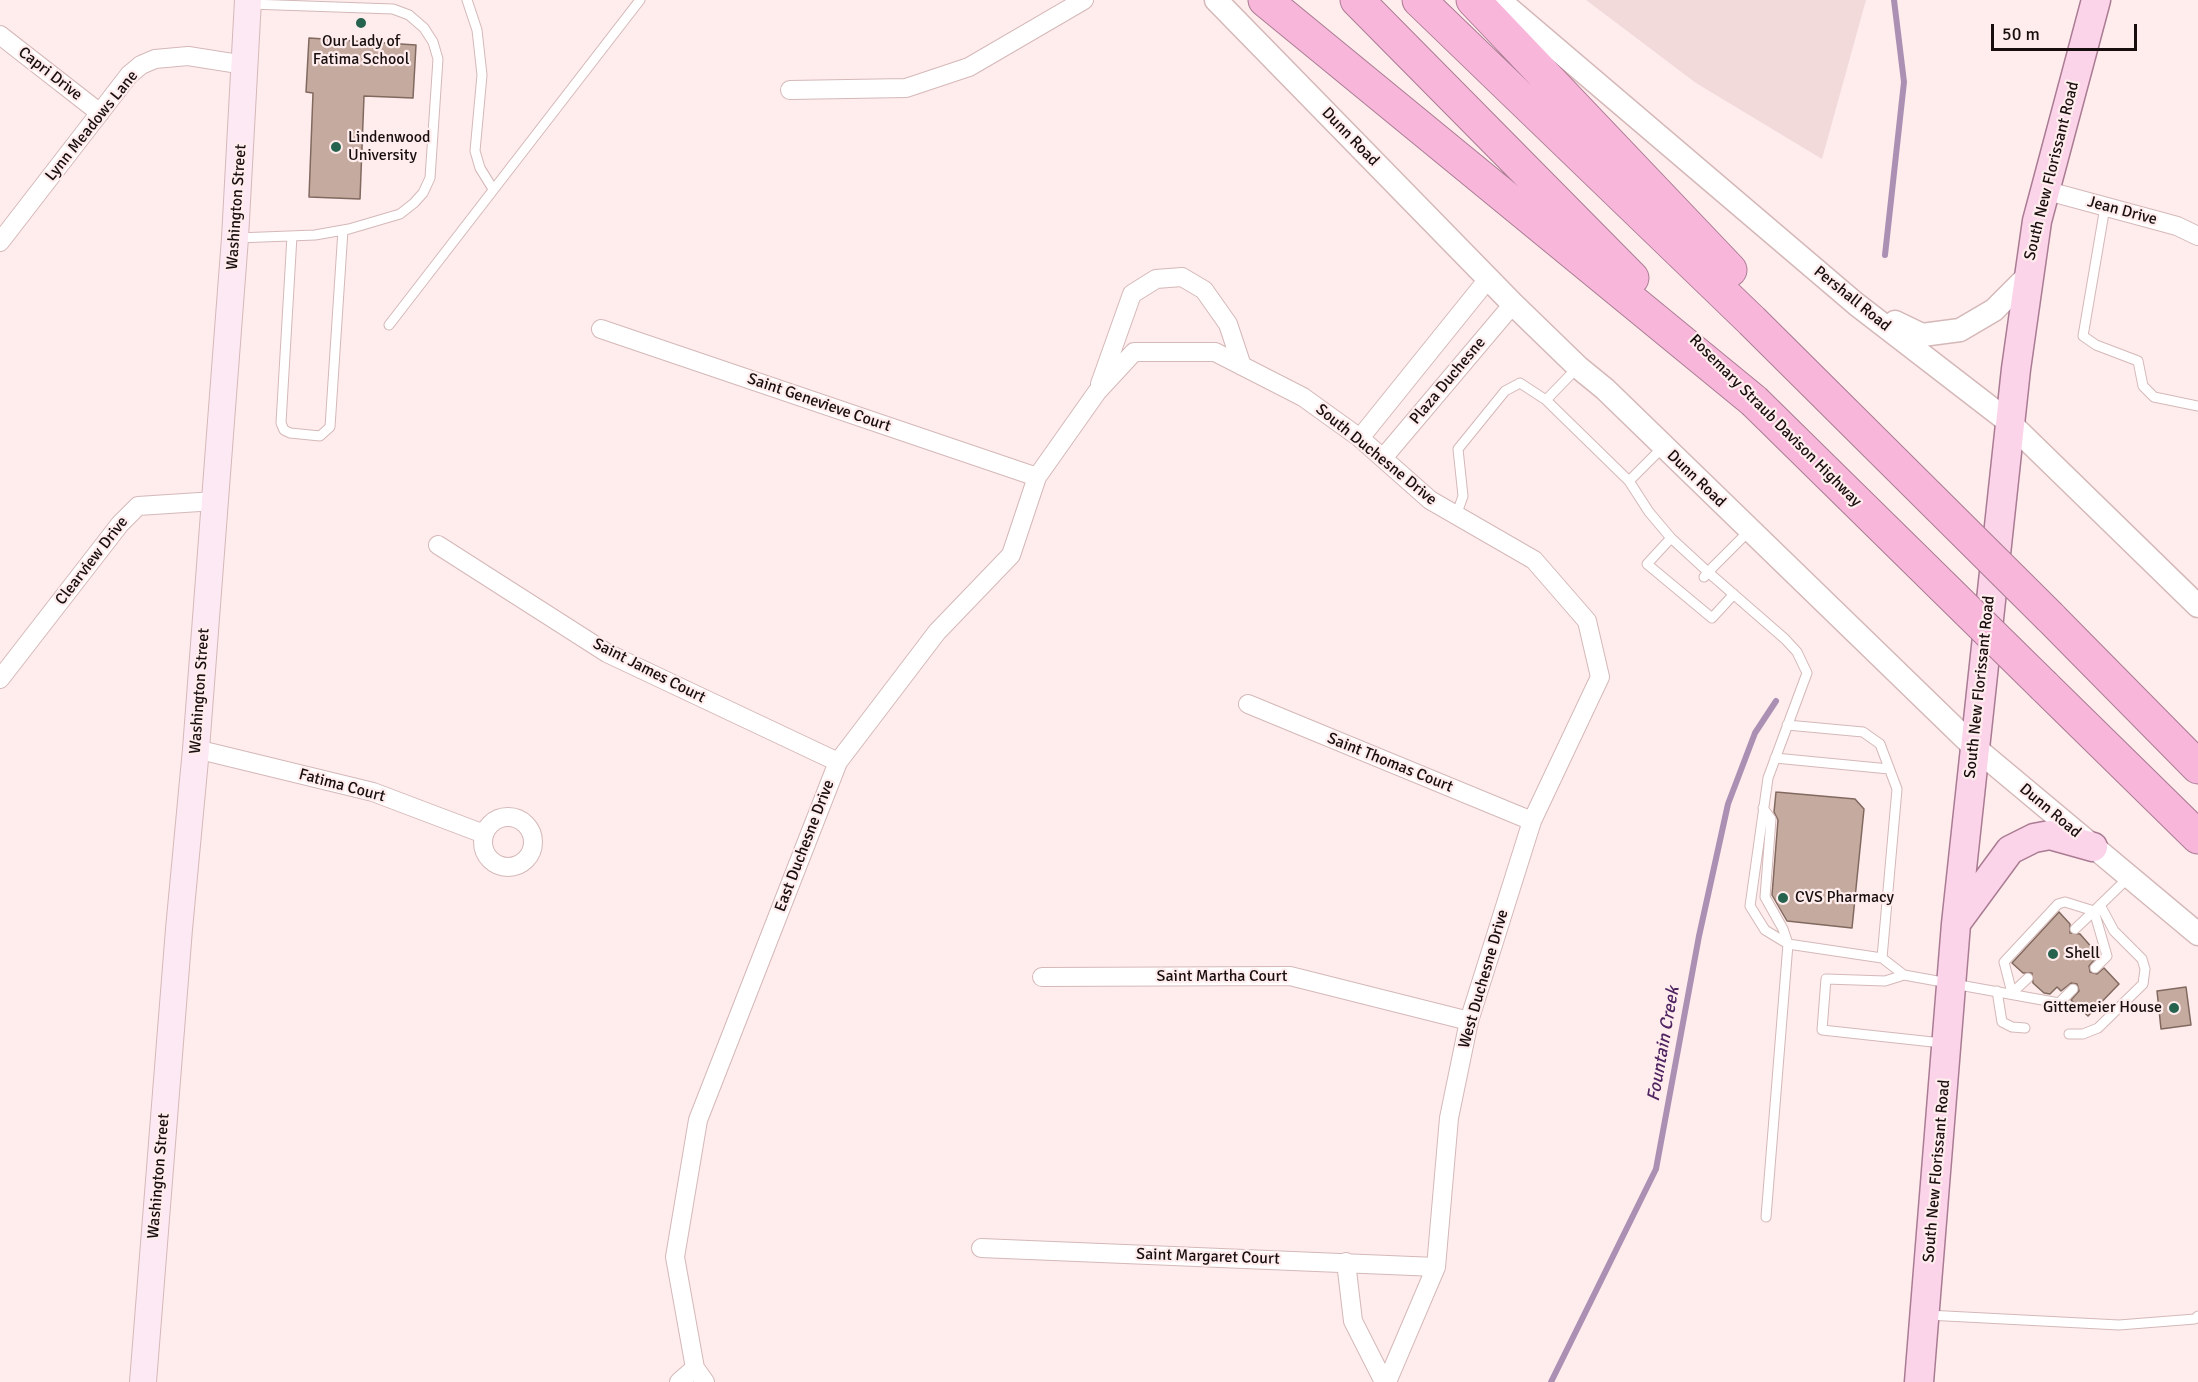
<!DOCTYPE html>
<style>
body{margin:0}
#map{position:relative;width:2198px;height:1382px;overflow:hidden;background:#ffeced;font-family:Signika,sans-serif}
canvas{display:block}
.scale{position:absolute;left:1991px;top:24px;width:146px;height:27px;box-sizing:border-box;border:3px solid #180e0e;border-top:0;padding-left:8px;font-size:18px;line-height:21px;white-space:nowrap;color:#180e0e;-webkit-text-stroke:4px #ffeced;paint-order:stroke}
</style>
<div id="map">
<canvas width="2198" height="1382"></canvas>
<div class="scale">50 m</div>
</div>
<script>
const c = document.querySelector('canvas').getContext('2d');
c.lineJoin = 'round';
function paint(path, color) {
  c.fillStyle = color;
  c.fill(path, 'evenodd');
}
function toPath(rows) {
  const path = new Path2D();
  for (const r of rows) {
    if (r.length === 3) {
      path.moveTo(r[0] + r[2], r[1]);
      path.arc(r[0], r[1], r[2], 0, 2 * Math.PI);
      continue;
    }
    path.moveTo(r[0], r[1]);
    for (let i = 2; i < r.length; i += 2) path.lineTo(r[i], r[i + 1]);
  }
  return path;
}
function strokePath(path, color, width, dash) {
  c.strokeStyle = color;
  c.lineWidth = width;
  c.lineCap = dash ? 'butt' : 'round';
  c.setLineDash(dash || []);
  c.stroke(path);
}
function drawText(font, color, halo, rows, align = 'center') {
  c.font = font + ' Signika,sans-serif';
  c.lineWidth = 4.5;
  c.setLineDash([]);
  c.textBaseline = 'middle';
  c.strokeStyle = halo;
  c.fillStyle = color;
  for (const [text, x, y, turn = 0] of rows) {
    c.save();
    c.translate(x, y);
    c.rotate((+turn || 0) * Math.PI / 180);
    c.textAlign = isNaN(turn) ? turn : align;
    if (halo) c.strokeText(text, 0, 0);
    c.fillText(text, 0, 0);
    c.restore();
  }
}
paint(toPath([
 [1586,0,1866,0,1822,159,1696,83]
]), '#f2dadb');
strokePath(toPath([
 [1885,255,1904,82,1894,0],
 [1551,1382,1656,1169,1699,936,1728,804,1755,733,1776,701]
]), '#ac90b4', 6);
const building = toPath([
 [309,38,416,45,413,98,364,96,360,199,309,197,313,93,306,92,309,38],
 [1776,792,1855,799,1864,809,1852,928,1787,921,1772,895,1778,820,1774,812,1776,792],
 [2059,912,2070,924,2070,933,2080,934,2094,950,2090,954,2095,959,2089,966,2090,972,2097,974,2104,968,2119,984,2088,1016,2071,1000,2079,991,2077,984,2071,983,2061,991,2057,987,2050,994,2044,993,2033,983,2032,973,2023,973,2012,963,2059,912],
 [2186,987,2191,1025,2161,1029,2157,991,2186,987]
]);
paint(building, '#c5ab9f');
strokePath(building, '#81695f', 1.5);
const service = toPath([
 [467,0,477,30,482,75,475,151,480,168,493,189],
 [2105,207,2083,336,2096,345,2138,361,2143,386,2154,397,2198,406],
 [292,236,281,423,284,430,290,433,320,436,330,427,343,230],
 [237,238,315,235,349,229,400,214,414,203,423,193,430,178,438,59,433,42,424,28,409,15,393,9,250,4],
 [389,325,640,0],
 [1546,400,1578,367],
 [1629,481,1649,512,1671,538],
 [1456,516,1463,496,1458,449,1505,391,1520,383,1546,400,1629,481,1663,447],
 [1749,531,1708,572,1785,639,1797,652,1807,673,1768,778,1750,906,1765,930,1788,944,1882,958,1904,975,2059,1003,2073,989],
 [1704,577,1708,572,1671,538,1647,564,1712,618,1734,594],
 [1787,725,1863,732,1880,744,1897,789,1882,958],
 [1775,758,1889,769],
 [1763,808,1771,819,1765,897,1783,929,1788,944,1766,1217],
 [2095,968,2107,956,2094,911,2129,877],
 [1904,975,1885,981,1826,979,1822,1030,1942,1043],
 [2028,978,2012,993,2004,962,2058,904,2065,902,2094,911,2075,929],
 [1997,991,2002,1022,2012,1027,2025,1028],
 [2069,1034,2083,1034,2098,1028,2143,984,2145,969,2142,959,2114,931,2100,905],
 [1927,1315,2119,1325,2195,1319,2198,1316]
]);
const minor = toPath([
 [0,35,100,113],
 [790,90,906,88,969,67,1084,0],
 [2044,190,2177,226,2198,236],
 [0,242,129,75,141,65,155,59,188,56,245,65],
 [601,329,1037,477],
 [1100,384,1132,294,1156,279,1182,277,1204,290,1228,324,1242,366],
 [1360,438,1488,279],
 [1383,458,1513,304],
 [438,545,607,653,838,762],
 [0,679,120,524,138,506,215,501],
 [1248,704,1532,821],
 [196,749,373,792,484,834],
 [508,842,25],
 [1042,977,1290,976,1469,1021],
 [981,1248,1436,1267],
 [1346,1262,1353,1321,1384,1382],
 [679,1382,695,1368],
 [705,1382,695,1368,675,1257,698,1120,838,762,937,632,1011,555,1037,477,1097,392,1134,352,1215,352,1303,397,1360,438,1430,500,1534,560,1587,621,1600,677,1532,821,1469,1021,1449,1118,1436,1267,1387,1382]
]);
const tertiary = toPath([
 [1216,0,1513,304,1578,367,1605,389,1973,746,2198,934],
 [1499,0,1856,304,2009,422,2198,606],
 [1895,322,1922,335,1960,330,1994,310,2028,276]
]);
const secondary = toPath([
 [143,1382,179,929,196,749,235,238,248,0]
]);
const primary = toPath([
 [1957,922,2010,850,2034,838,2050,835,2093,847],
 [1919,1382,1956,924,2016,369,2037,221,2096,0]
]);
const motorway = toPath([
 [1265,0,1754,401],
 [1357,0,1632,278],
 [1419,0,1752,321],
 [1473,0,1730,270],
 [2050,617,2198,767],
 [2044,686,2198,837]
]);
strokePath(service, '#d5b8b8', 11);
strokePath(minor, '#d5b8b8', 20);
strokePath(tertiary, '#d5b8b8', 25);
strokePath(secondary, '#d5b8b8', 28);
strokePath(primary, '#aa7c93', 31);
strokePath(motorway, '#aa7c93', 35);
strokePath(service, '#fff', 9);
strokePath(minor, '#fff', 18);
strokePath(tertiary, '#fff', 22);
strokePath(secondary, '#fde9f4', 26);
strokePath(primary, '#fbd4e9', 28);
strokePath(motorway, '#f8b7da', 33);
const motorwayBridge = toPath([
 [1752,321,2050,617],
 [1754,401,2044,686]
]);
strokePath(motorwayBridge, '#aa7c93', 35, []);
strokePath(motorwayBridge, '#f8b7da', 33);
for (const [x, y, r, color] of [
 [361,23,6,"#25634f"],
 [336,147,6,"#25634f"],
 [1783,898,6,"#25634f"],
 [2053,954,6,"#25634f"],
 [2174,1008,6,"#25634f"]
]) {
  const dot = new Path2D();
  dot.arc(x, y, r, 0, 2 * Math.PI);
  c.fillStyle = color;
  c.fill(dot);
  strokePath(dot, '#ffeced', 2);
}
drawText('16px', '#180e0e', '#ffeced', [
 ["Our Lady of",361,42,"center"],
 ["Fatima School",361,60,"center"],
 ["Lindenwood",348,138],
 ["University",348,156],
 ["CVS Pharmacy",1795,898],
 ["Shell",2065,954],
 ["Gittemeier House",2162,1008,"right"]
], 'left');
drawText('16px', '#180e0e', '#ffeced', [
 ["Capri Drive",50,74,38],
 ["Lynn Meadows Lane",92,126,-51],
 ["Dunn Road",1350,137,46],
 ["South New Florissant Road",2052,171,-76],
 ["Washington Street",237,207,-86],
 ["Jean Drive",2122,211,15],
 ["Pershall Road",1852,299,39],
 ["Plaza Duchesne",1448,381,-50],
 ["Saint Genevieve Court",819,403,19],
 ["Rosemary Straub Davison Highway",1775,421,45],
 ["South Duchesne Drive",1376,455,39],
 ["Dunn Road",1696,479,44],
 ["Clearview Drive",92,561,-52],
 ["Saint James Court",649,671,27],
 ["South New Florissant Road",1980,687,-84],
 ["Washington Street",200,691,-86],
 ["Saint Thomas Court",1390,763,22],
 ["Fatima Court",342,786,15],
 ["Dunn Road",2050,811,40],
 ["East Duchesne Drive",805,846,-69],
 ["Saint Martha Court",1222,977],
 ["West Duchesne Drive",1484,979,-74],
 ["South New Florissant Road",1937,1171,-85],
 ["Washington Street",159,1176,-85],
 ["Saint Margaret Court",1208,1257,2]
]);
drawText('italic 18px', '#4f2461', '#ffeced', [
 ["Fountain Creek",1664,1044,-80]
]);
</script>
